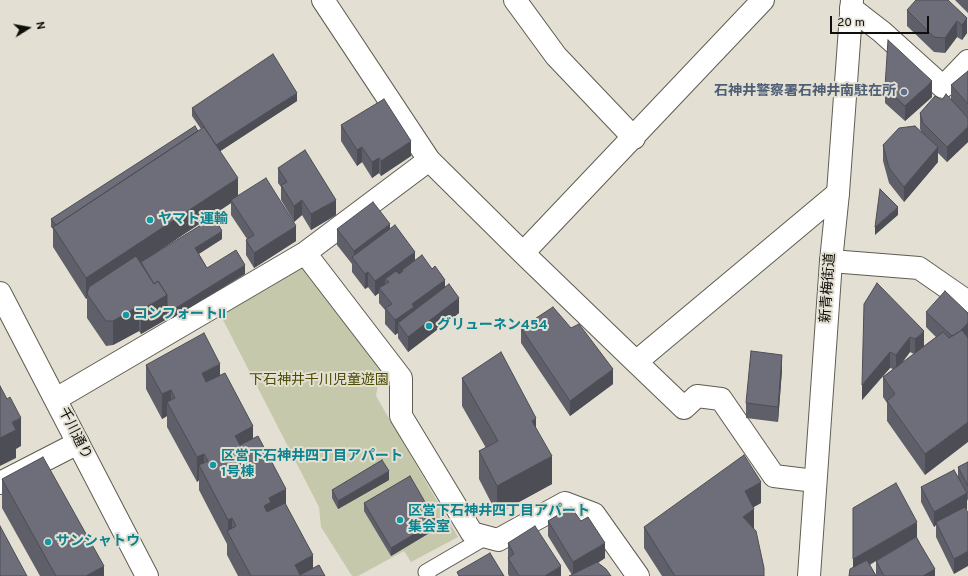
<!DOCTYPE html>
<meta charset="utf-8">
<style>
body{margin:0}
#map{position:relative;width:968px;height:576px;overflow:hidden;background:#e3e0d3;font-family:Overpass,sans-serif}
canvas{display:block}
.north{position:absolute;left:8px;top:8px;width:40px;height:40px;-webkit-text-stroke:3px #e3e0d3;paint-order:stroke;rotate:79deg;font-size:11px;font-weight:700;line-height:16px;text-align:center;color:#0f0e0a}
.north::after{content:'';display:block;margin:auto;width:14px;height:18px;background:#0f0e0a;clip-path:polygon(50% 0,100% 100%,50% 72%,0 100%)}
.scale{position:absolute;left:830px;top:16px;width:99px;height:18px;box-sizing:border-box;border:2px solid #0f0e0a;border-top:0;padding-left:5px;font-size:12px;line-height:14px;white-space:nowrap;color:#0f0e0a;-webkit-text-stroke:3px #e3e0d3;paint-order:stroke}
</style>
<div id="map">
<canvas width="968" height="576"></canvas>
<div class="north">N</div>
<div class="scale">20 m</div>
</div>
<script>
const c = document.querySelector('canvas').getContext('2d');
c.lineJoin = 'round';
function paint(path, color) {
  c.fillStyle = color;
  c.fill(path, 'evenodd');
}
function toPath(rows) {
  const path = new Path2D();
  for (const r of rows) {
    path.moveTo(r[0], r[1]);
    for (let i = 2; i < r.length; i += 2) path.lineTo(r[i], r[i + 1]);
  }
  return path;
}
function strokePath(path, color, width, dash) {
  c.strokeStyle = color;
  c.lineWidth = width;
  c.lineCap = dash ? 'butt' : 'round';
  c.setLineDash(dash || []);
  c.stroke(path);
}
function drawText(font, color, halo, rows, align = 'center') {
  c.font = font + ' Overpass,"Noto Sans JP",sans-serif';
  c.lineWidth = 4;
  c.setLineDash([]);
  c.textBaseline = 'middle';
  c.strokeStyle = halo;
  c.fillStyle = color;
  for (const [text, x, y, turn = 0] of rows) {
    c.save();
    c.translate(x, y);
    c.rotate((+turn || 0) * Math.PI / 180);
    c.textAlign = isNaN(turn) ? turn : align;
    if (halo) c.strokeText(text, 0, 0);
    c.fillText(text, 0, 0);
    c.restore();
  }
}
paint(toPath([
 [303,265,381,368,376,396,458,537,411,562,404,551,358,576,352,576,321,527,319,507,221,316]
]), '#c5c8aa');
const lane = toPath([
 [428,576,426,572,486,537]
]);
const street = toPath([
 [323,0,429,160,523,253,636,362,838,193],
 [515,0,556,56,634,138],
 [851,8,882,32,943,87,968,61],
 [305,253,401,378,401,416,472,533,498,540,565,503,594,514,638,576],
 [523,253,763,0],
 [831,261,919,268,968,302],
 [636,362,684,408,697,396,721,399,774,476,815,481],
 [56,399,305,253,429,160],
 [0,483,78,443]
]);
const secondary = toPath([
 [0,293,147,576],
 [809,576,831,261,838,193,852,0]
]);
strokePath(lane, '#5f5c51', 17);
strokePath(street, '#5f5c51', 24);
strokePath(secondary, '#5f5c51', 24);
strokePath(lane, '#fff', 15);
strokePath(street, '#fff', 22);
strokePath(secondary, '#fff', 22);
paint(toPath([
 [955,0,968,0,968,13],
 [907,10,967,18,967,33,962,40,957,37,945,53,934,52,907,26],
 [968,71,968,142,947,162,938,153,938,162,904,202,889,183,883,161,883,145,921,131,920,129,920,113,942,100,951,100,951,85],
 [885,87,932,97,905,121,885,103],
 [297,101,220,151,238,196,296,241,254,268,246,255,246,240,247,239,231,215,231,203,154,254,222,239,199,254,207,268,245,274,171,319,167,313,167,319,141,334,139,331,113,345,106,346,87,318,87,298,86,299,53,247,53,229,51,227,51,219,201,129,192,116,192,108],
 [341,125,411,156,381,176,379,173,372,178,362,162,357,166,341,141],
 [278,168,336,215,311,230,302,215,294,222,281,200,281,187,278,183],
 [337,229,390,229,415,260,445,287,459,313,408,352,398,338,398,333,395,335,385,324,385,310,379,303,379,293,375,296,368,287,365,289,352,272,352,264,337,245],
 [877,283,924,346,936,337,926,327,926,312,968,313,925,475,887,421,887,403,883,397,883,377,893,369,890,368,862,400],
 [910,352,914,354,902,363],
 [521,328,613,384,570,416,521,343],
 [146,365,220,375,286,505,313,568,325,576,238,576,227,555,227,544,199,490,199,480,197,482,167,427,167,416,162,419,146,389],
 [782,370,778,422,746,418,746,403],
 [462,378,536,428,552,484,497,514,479,479,479,451,486,448,462,406],
 [968,462,968,501,967,499,967,509,966,509,954,574,936,537,936,525,934,527,921,502,921,487,958,477,958,467],
 [2,479,104,576,40,576,2,508],
 [389,480,338,509,332,498,332,490],
 [364,503,436,529,391,556,364,511],
 [761,503,753,507,754,529,764,576,662,576,644,548,644,527],
 [548,521,605,558,598,563,572,575,548,536],
 [917,537,935,576,849,576],
 [876,561,876,575,870,565],
 [508,543,561,576,509,576,508,574]
]), '#5f5f69');
paint(toPath([
 [967,18,967,33,962,40,962,25],
 [957,21,957,37,945,53,945,38],
 [932,81,932,97,905,121,905,106],
 [297,93,297,101,216,154,216,145],
 [968,127,968,142,947,162,947,147],
 [411,141,411,156,381,176,381,161],
 [362,147,362,162,357,166,357,150],
 [938,147,938,162,904,202,904,187],
 [379,158,379,173,372,178,372,162],
 [238,178,238,199,231,200,231,203,89,297,87,294,87,298,86,299,86,278],
 [302,200,302,215,294,222,294,206],
 [336,200,336,215,311,230,311,214],
 [898,207,898,215,875,235,875,227],
 [390,224,390,239,354,259,354,251],
 [296,226,296,241,254,268,254,253],
 [222,231,222,239,195,256,195,248],
 [415,252,415,267,403,271,402,270,402,277,389,282,385,279,385,289,379,288,379,293,375,296,375,281],
 [245,265,245,274,171,319,171,311],
 [368,272,368,287,365,289,365,274],
 [445,280,445,295,398,323,398,333,395,335,395,320,412,304],
 [167,295,167,319,141,334,141,310],
 [459,298,459,313,408,352,408,337],
 [139,306,139,331,113,345,113,321],
 [968,323,968,338,954,338],
 [924,331,924,346,915,354,915,339],
 [910,337,910,352,896,370,896,355],
 [890,352,890,368,862,400,862,385],
 [782,355,782,370,778,422,778,407],
 [220,364,220,388,202,398,202,373],
 [613,369,613,384,570,416,570,401],
 [171,390,171,410,167,402,167,416,162,419,162,394],
 [21,418,21,446,16,449,16,458,0,466,0,438,12,422],
 [536,418,536,446,532,421],
 [968,422,968,442,925,475,925,454],
 [253,426,253,451,235,460,235,436],
 [204,454,204,474,199,465,199,480,197,482,197,457],
 [552,456,552,484,497,514,497,486],
 [389,471,389,480,338,509,338,501],
 [761,482,761,503,745,512,745,491],
 [286,489,286,513,271,521,264,506,269,498],
 [967,493,967,509,938,525,936,522,936,525,934,527,934,512],
 [754,509,754,529,743,517],
 [232,518,232,539,228,531,228,520],
 [436,521,436,529,391,556,391,548],
 [917,522,917,537,853,574,853,559],
 [605,543,605,558,575,576,573,576,573,562],
 [968,551,968,566,954,574,954,559],
 [313,555,313,576,295,576,295,565],
 [104,566,104,576,86,576],
 [561,566,561,576,545,576],
 [935,569,935,576,923,576]
]), '#4d4d55');
const building = toPath([
 [916,0,948,0,967,18,962,25,957,21,945,38,934,37,907,10,916,0],
 [888,40,932,81,905,106,885,87,888,40],
 [273,54,297,93,216,145,192,108,273,54],
 [968,71,968,104,951,85,968,71],
 [946,94,968,118,968,127,947,147,923,123,920,113,935,96,942,100,946,94],
 [384,99,411,141,381,161,379,158,372,162,362,147,357,150,341,125,384,99],
 [195,126,198,131,56,225,51,219,195,126],
 [915,126,938,147,904,187,889,168,883,145,899,128,915,126],
 [204,127,238,178,86,278,53,227,204,127],
 [305,150,336,200,311,214,302,200,294,206,281,185,287,182,278,168,305,150],
 [266,178,296,226,254,253,246,240,254,235,231,200,266,178],
 [880,189,898,207,875,227,880,189],
 [373,202,390,224,354,251,337,229,373,202],
 [214,217,222,231,195,248,207,268,236,250,245,265,171,311,167,305,167,295,158,281,154,284,141,262,214,217],
 [395,225,415,252,375,281,368,272,365,274,352,257,395,225],
 [422,255,432,269,435,266,445,280,412,304,414,307,395,320,385,308,392,304,379,288,389,282,385,279,396,271,399,274,403,271,402,270,422,255],
 [136,256,154,284,158,281,167,295,141,310,139,306,113,321,106,321,87,294,89,287,136,256],
 [877,283,924,331,915,339,910,337,896,355,890,352,862,385,864,304,877,283],
 [449,284,459,298,408,337,398,323,449,284],
 [945,291,968,313,968,323,959,332,952,336,926,312,945,291],
 [553,307,571,328,579,324,613,369,570,401,521,328,553,307],
 [962,330,968,338,968,422,925,454,887,401,895,394,883,377,943,332,949,338,962,330],
 [204,333,220,364,202,373,206,382,225,373,253,426,235,436,240,445,258,436,286,489,269,498,271,502,264,506,267,512,285,503,313,555,295,565,300,575,319,565,325,576,251,576,227,531,236,526,232,518,228,520,199,465,208,461,204,454,197,457,167,402,175,398,171,390,162,394,146,365,204,333],
 [751,351,782,355,778,407,746,403,751,351],
 [501,352,536,418,532,421,552,456,497,486,479,451,498,441,462,378,501,352],
 [0,386,7,399,10,397,21,418,12,422,16,430,0,438,0,386],
 [744,455,761,482,745,491,754,509,743,517,756,531,764,568,764,576,675,576,644,527,744,455],
 [43,457,104,566,86,576,56,576,2,479,43,457],
 [382,460,389,471,338,501,332,490,382,460],
 [968,462,968,486,958,467,968,462],
 [954,470,967,493,934,512,921,487,954,470],
 [410,476,436,521,391,548,364,503,410,476],
 [896,483,917,522,853,559,853,508,896,483],
 [571,507,581,521,588,517,605,543,573,562,548,521,571,507],
 [965,507,968,513,968,551,954,559,936,522,965,507],
 [0,526,27,576,0,576,0,526],
 [535,526,561,566,545,576,519,576,508,558,514,554,508,543,535,526],
 [916,537,935,569,923,576,884,576,876,561,916,537],
 [490,553,504,576,459,576,457,572,490,553],
 [867,560,876,576,849,576,850,569,867,560],
 [597,562,606,569,611,576,569,576,597,562]
]);
paint(building, '#6e6e7a');
strokePath(building, '#4d4d55', 1);
for (const [x, y, r, color] of [
 [904,92,4,"#5c6f8a"],
 [150,220,4,"#0f9aa8"],
 [126,315,4,"#0f9aa8"],
 [429,326,4,"#0f9aa8"],
 [213,465,4,"#0f9aa8"],
 [400,520,4,"#0f9aa8"],
 [48,542,4,"#0f9aa8"]
]) {
  const dot = new Path2D();
  dot.arc(x, y, r, 0, 2 * Math.PI);
  c.fillStyle = color;
  c.fill(dot);
  strokePath(dot, '#e3e0d3', 1.5);
}
drawText('bold 14px', '#4e5e75', '#e3e0d3', [
 ["石神井警察署石神井南駐在所",896,92]
], 'right');
drawText('bold 14px', '#0d838f', '#e3e0d3', [
 ["ヤマト運輸",158,220],
 ["コンフォートII",134,315],
 ["グリューネン454",437,326],
 ["区営下石神井四丁目アパート",221,457],
 ["1号棟",221,473],
 ["区営下石神井四丁目アパート",408,512],
 ["集会室",408,528],
 ["サンシャトウ",56,542]
], 'left');
drawText('14px', '#0f0e0a', '#e3e0d3', [
 ["新青梅街道",829,288,-86],
 ["千川通り",74,434,63]
]);
drawText('14px', '#4b4c00', '#e3e0d3', [
 ["下石神井千川児童遊園",319,381]
]);
</script>
